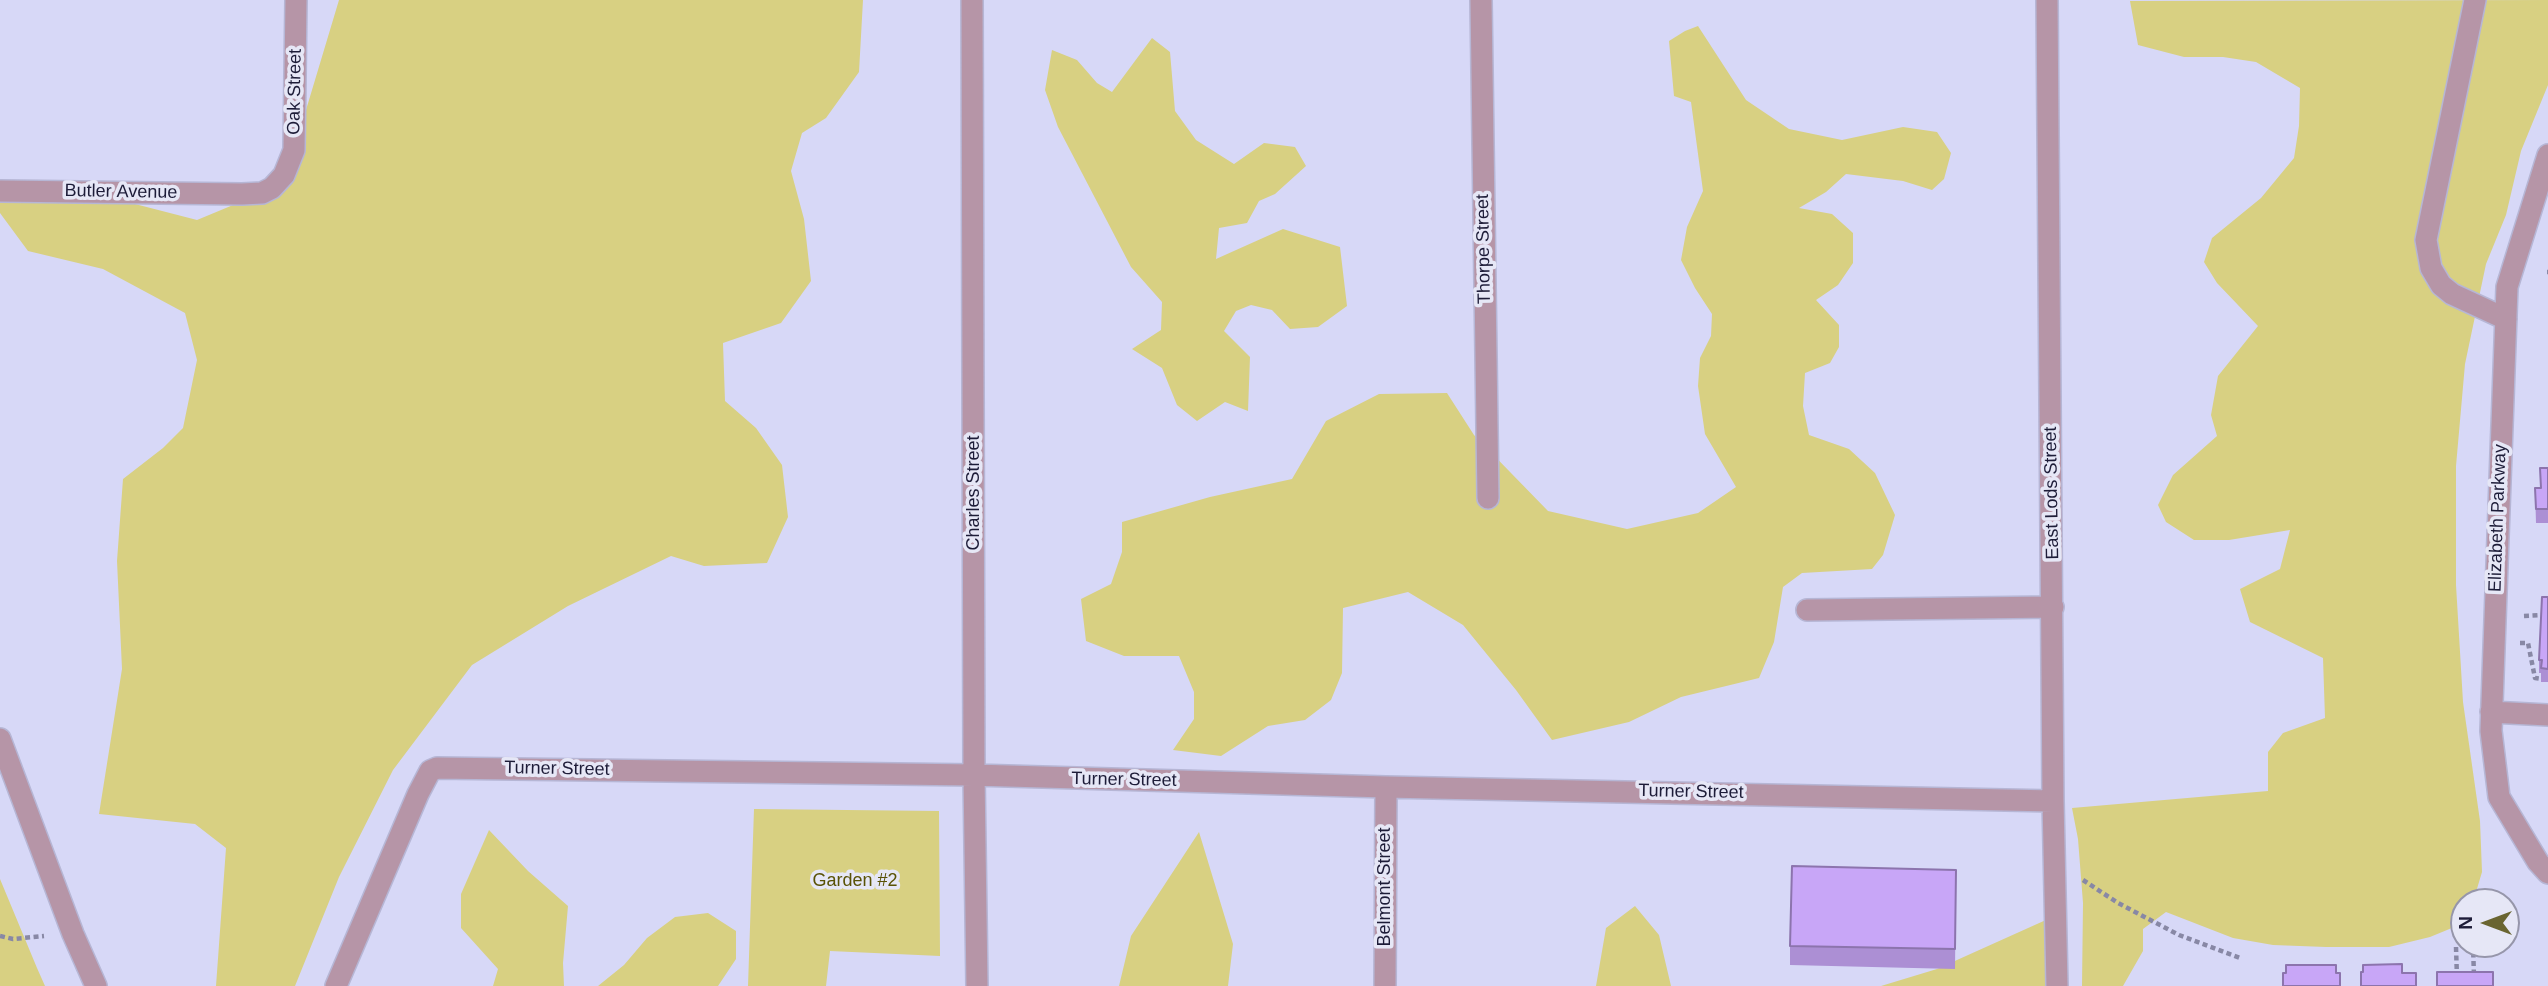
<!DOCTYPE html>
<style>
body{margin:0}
#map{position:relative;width:2548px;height:986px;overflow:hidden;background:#d7d8f7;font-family:Helvetica,sans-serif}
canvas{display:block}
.north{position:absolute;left:2450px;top:888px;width:70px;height:70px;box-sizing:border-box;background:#e6e7f6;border:2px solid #9696aa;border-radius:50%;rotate:270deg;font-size:19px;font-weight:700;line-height:28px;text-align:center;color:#1d1c38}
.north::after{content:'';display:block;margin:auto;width:24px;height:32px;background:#6a6531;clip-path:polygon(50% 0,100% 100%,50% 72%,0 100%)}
</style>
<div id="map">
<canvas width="2548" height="986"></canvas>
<div class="north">N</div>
</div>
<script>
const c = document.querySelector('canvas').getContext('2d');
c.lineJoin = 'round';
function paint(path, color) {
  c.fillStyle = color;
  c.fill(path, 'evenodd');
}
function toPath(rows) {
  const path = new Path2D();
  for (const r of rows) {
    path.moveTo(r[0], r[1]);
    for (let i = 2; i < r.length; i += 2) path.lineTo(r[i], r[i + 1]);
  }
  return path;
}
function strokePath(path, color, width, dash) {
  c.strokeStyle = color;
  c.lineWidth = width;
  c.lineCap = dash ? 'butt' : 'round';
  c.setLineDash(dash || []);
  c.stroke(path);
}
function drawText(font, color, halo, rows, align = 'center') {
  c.font = font + ' Helvetica,sans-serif';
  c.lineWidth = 7;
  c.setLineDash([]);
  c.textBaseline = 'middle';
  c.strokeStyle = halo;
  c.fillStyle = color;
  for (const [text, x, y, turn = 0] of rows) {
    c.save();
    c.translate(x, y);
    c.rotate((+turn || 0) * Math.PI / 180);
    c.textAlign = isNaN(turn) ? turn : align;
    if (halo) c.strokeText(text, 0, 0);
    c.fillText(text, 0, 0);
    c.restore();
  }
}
paint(toPath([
 [339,0,863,0,859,72,826,118,802,133,791,171,804,219,811,281,781,323,723,343,725,401,756,428,782,465,788,517,767,563,704,566,671,556,568,606,472,665,393,770,339,877,295,986,216,986,226,848,195,824,99,814,122,669,117,561,123,479,163,448,183,428,197,360,185,313,103,269,28,251,0,213,0,201,64,191,135,204,197,220,262,193,294,150],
 [2548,0,2548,85,2521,151,2506,215,2486,264,2465,364,2456,466,2456,585,2463,702,2480,821,2482,872,2473,902,2464,902,2464,923,2430,937,2389,947,2326,947,2273,945,2233,938,2166,912,2143,929,2143,951,2123,986,2082,986,2083,903,2078,839,2072,808,2268,791,2268,752,2283,733,2325,718,2323,658,2250,622,2240,589,2280,569,2290,530,2229,540,2194,540,2166,522,2158,505,2173,475,2217,436,2211,415,2218,376,2258,326,2217,283,2204,262,2212,238,2261,198,2294,158,2299,126,2300,88,2256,62,2223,57,2184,57,2138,45,2130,1],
 [1698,26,1746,100,1789,129,1842,140,1903,127,1937,132,1951,153,1944,179,1932,190,1903,181,1846,174,1826,192,1799,208,1832,214,1853,233,1853,263,1838,285,1816,300,1839,325,1839,347,1830,363,1805,373,1803,406,1809,435,1849,449,1875,473,1895,515,1883,555,1872,569,1802,573,1783,587,1774,642,1759,678,1681,697,1629,722,1552,740,1516,690,1463,625,1408,592,1343,608,1342,673,1331,700,1305,720,1268,726,1221,756,1173,750,1194,719,1194,692,1179,656,1124,656,1086,641,1081,599,1111,584,1122,552,1122,522,1210,497,1292,479,1326,421,1379,394,1447,393,1474,435,1548,511,1627,529,1698,513,1736,487,1705,434,1698,386,1700,358,1711,336,1712,314,1695,288,1681,260,1687,227,1703,191,1691,102,1674,96,1669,41,1685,31],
 [1152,38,1170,52,1175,111,1196,140,1234,164,1264,143,1295,147,1306,166,1275,194,1259,201,1247,223,1219,228,1216,259,1283,229,1340,247,1347,306,1318,327,1290,329,1272,310,1251,305,1236,311,1224,331,1250,357,1248,411,1225,402,1197,421,1177,405,1162,368,1132,349,1161,330,1162,302,1131,267,1058,127,1045,90,1052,50,1077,60,1097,83,1112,92],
 [754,809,939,811,940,956,830,951,826,986,748,986],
 [489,830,528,871,568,906,563,963,564,986,493,986,498,969,461,928,461,894],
 [1199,832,1233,944,1228,986,1119,986,1131,936],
 [0,879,37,968,45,986,0,986],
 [1635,906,1659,935,1671,986,1596,986,1606,928],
 [708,913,736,931,736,959,718,986,598,986,624,965,647,938,675,917],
 [2057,915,2057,986,1881,986,1937,969]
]), '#d8d082');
const minor = toPath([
 [972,0,974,775,977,986],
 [1481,0,1488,498],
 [2047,0,2053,801,2057,986],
 [2475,0,2426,240,2431,268,2441,285,2452,294,2506,319],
 [2548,155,2507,287,2491,731,2499,797,2538,862,2548,873],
 [0,191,242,194,262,193,272,188,284,175,294,150,296,0],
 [1807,610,2053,607],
 [2491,712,2548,715],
 [0,739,73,934,96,986],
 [336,986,418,794,430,771,437,768,974,775,1386,787,2053,801],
 [1385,986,1386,787]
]);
strokePath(minor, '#b6b6d5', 24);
strokePath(toPath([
 [2547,272,2548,272],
 [2524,616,2542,615],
 [2520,643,2528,643,2535,678,2542,679],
 [2083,880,2118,903,2179,935,2240,958],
 [0,936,13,939,44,936],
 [2473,944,2474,977],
 [2456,947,2457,978]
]), '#8888a5', 4.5, [5, 3.5]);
strokePath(minor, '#b695a7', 21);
paint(toPath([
 [2548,468,2548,523,2536,523,2535,488,2540,488],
 [2548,597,2548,682,2541,682,2541,673,2539,673,2539,660],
 [1956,870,1955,969,1790,965,1790,946]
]), '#ac8fd4');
const building = toPath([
 [2540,468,2548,468,2548,509,2536,509,2535,488,2541,488,2540,468],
 [2542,597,2548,597,2548,669,2541,668,2542,660,2539,660,2542,597],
 [1792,866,1956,870,1955,949,1790,946,1792,866],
 [2402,964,2402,973,2416,973,2416,986,2361,986,2361,972,2363,972,2363,965,2402,964],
 [2286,965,2336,965,2336,973,2340,973,2340,986,2283,986,2283,973,2286,973,2286,965],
 [2437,972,2493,972,2493,986,2437,986,2437,972]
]);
paint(building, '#c8a6f7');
strokePath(building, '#8c74ad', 2);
drawText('18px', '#1d1c38', '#e6e7f6', [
 ["Oak Street",295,92,-89],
 ["Butler Avenue",121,192,1],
 ["Thorpe Street",1484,249,-91],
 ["Charles Street",974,493,-90],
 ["East Lods Street",2052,493,-91],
 ["Elizabeth Parkway",2498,518,-88],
 ["Turner Street",557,769,1],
 ["Turner Street",1124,780,1],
 ["Turner Street",1691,792,1],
 ["Belmont Street",1385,887,-90]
]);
drawText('18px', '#595205', '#e6e7f6', [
 ["Garden #2",855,881]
]);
</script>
